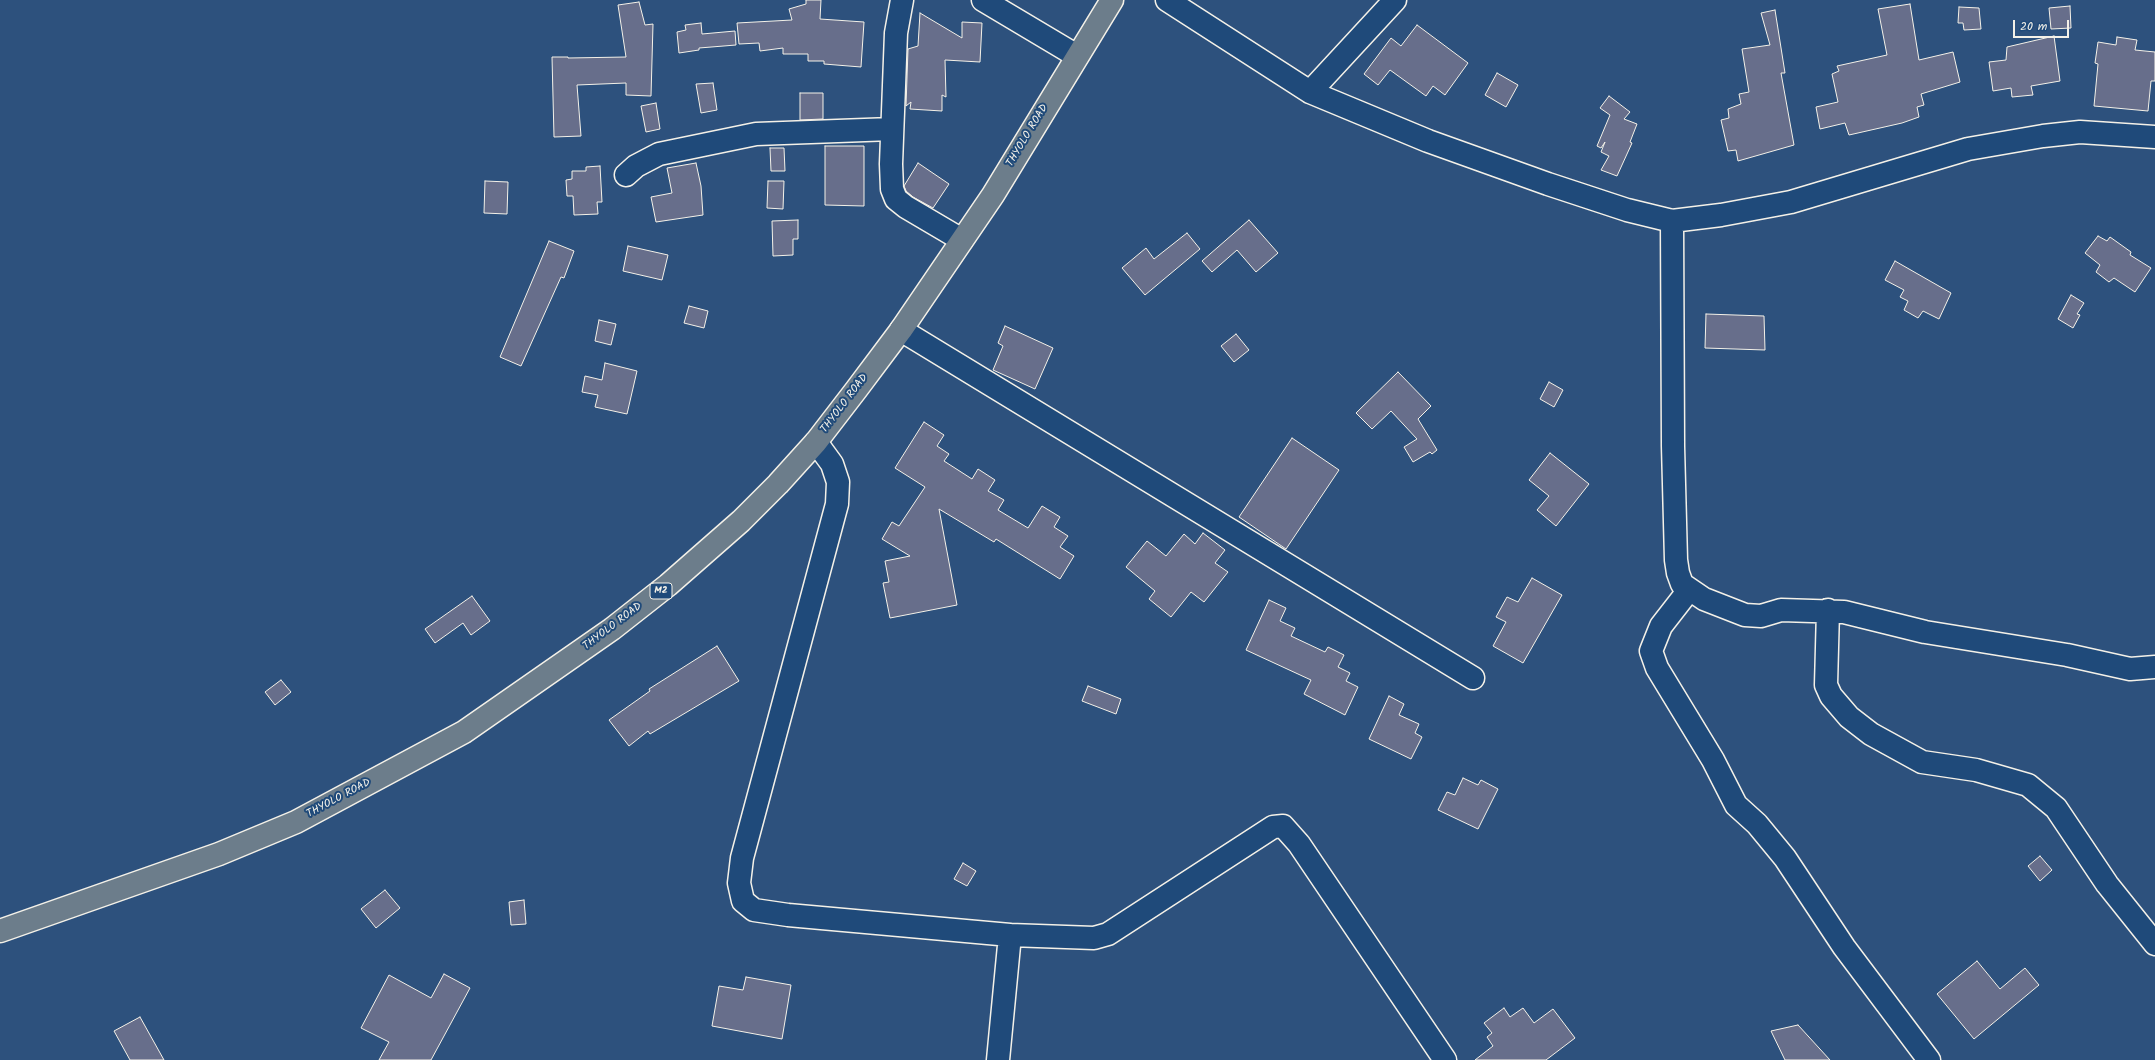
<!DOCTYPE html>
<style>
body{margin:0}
#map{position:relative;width:2155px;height:1060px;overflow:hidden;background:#2d517d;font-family:Kalam,sans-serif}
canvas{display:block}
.scale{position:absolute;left:2013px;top:20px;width:56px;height:18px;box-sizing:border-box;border:2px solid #f4f1e8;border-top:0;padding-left:5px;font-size:12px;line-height:14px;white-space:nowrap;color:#f4f1e8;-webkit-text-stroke:3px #1f4a7a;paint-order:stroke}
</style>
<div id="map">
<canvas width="2155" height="1060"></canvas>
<div class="scale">20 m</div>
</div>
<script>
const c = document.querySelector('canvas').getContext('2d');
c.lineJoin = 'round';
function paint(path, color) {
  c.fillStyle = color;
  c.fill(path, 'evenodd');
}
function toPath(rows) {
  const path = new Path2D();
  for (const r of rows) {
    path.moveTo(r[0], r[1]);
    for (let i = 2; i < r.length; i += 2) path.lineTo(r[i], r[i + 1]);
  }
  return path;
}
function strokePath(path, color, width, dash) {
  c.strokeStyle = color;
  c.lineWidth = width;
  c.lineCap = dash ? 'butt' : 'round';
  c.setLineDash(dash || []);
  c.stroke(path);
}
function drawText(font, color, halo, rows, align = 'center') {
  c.font = font + ' Kalam,sans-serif';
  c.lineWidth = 4;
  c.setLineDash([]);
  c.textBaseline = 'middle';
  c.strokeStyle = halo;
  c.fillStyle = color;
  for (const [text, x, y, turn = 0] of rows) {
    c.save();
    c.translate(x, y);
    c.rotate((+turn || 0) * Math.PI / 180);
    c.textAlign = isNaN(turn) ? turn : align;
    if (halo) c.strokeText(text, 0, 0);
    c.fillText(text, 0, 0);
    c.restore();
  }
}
const building = toPath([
 [806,0,821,0,820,19,864,22,861,67,824,64,824,61,808,61,808,54,783,54,783,48,760,51,759,43,739,44,737,23,792,20,789,9,806,4,806,0],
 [639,2,645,25,653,24,651,96,626,95,626,83,577,85,581,136,554,137,552,57,568,57,568,58,626,57,618,5,639,2],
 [1910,4,1919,60,1953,52,1960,82,1921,94,1924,105,1917,107,1919,117,1902,123,1849,135,1845,123,1820,129,1816,107,1838,102,1832,74,1839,71,1837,66,1887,55,1878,9,1910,4],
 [2070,6,2071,28,2051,29,2049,8,2070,6],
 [1959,7,1979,8,1981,29,1964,30,1963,23,1958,23,1959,7],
 [1775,10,1785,73,1781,73,1794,145,1738,161,1736,150,1728,151,1721,120,1729,118,1728,109,1741,104,1739,94,1749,92,1742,49,1770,45,1761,13,1775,10],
 [920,13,962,38,962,22,982,23,980,62,945,60,946,97,942,95,942,111,910,109,911,102,906,106,908,49,918,46,920,13],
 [701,23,702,34,735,31,736,45,699,48,699,50,679,53,677,32,686,30,685,25,701,23],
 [1417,25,1468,63,1445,95,1433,86,1426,96,1390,70,1378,85,1364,74,1391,38,1401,46,1417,25],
 [2054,36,2060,81,2031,86,2033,95,2012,97,2011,88,1993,91,1989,62,2006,60,2007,47,2054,36],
 [2117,37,2137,40,2135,50,2155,52,2155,81,2151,81,2148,111,2094,106,2098,64,2095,63,2098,42,2116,45,2117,37],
 [1497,73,1518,85,1506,107,1485,95,1497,73],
 [713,83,717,110,701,113,696,84,713,83],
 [800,93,823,93,823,119,800,120,800,93],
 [1609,96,1630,112,1624,119,1637,124,1630,142,1632,143,1617,176,1601,170,1609,156,1601,152,1605,142,1601,148,1597,146,1610,115,1600,108,1609,96],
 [656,103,660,129,646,132,641,106,656,103],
 [825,146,864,146,864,206,825,205,825,146],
 [770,148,784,148,785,171,771,171,770,148],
 [696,163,701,186,703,215,656,222,651,197,672,193,667,168,696,163],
 [918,163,949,184,933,208,913,197,906,191,904,186,918,163],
 [600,166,602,202,597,202,598,214,574,215,573,196,567,196,566,180,572,179,572,171,586,171,586,167,600,166],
 [485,181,508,182,507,214,484,213,485,181],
 [768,181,784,181,783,209,767,208,768,181],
 [798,220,798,239,793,239,793,255,773,256,772,221,798,220],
 [1249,220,1278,253,1256,272,1237,250,1212,272,1202,261,1249,220],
 [1187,233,1200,249,1145,295,1122,268,1146,248,1154,259,1187,233],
 [2098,236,2107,241,2110,237,2131,252,2130,255,2151,268,2135,292,2114,278,2109,282,2096,272,2100,265,2085,253,2098,236],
 [549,241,574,251,564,278,561,277,521,366,500,357,549,241],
 [628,246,668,255,662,280,623,271,628,246],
 [1895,261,1951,293,1939,319,1923,311,1918,318,1904,310,1908,301,1900,297,1904,290,1885,280,1895,261],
 [2071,295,2084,303,2077,314,2080,315,2073,328,2058,319,2071,295],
 [689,306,708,311,704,328,684,323,689,306],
 [1706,314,1764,316,1765,350,1705,348,1706,314],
 [599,320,616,324,611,345,595,341,599,320],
 [1005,326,1053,348,1035,389,993,370,1003,346,998,343,1005,326],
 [1236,334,1249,350,1234,362,1221,346,1236,334],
 [605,363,637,371,627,414,595,407,598,395,582,392,585,376,602,380,605,363],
 [1398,372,1431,406,1418,419,1437,450,1432,454,1430,452,1413,462,1404,447,1417,439,1391,411,1372,429,1356,413,1398,372],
 [1549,382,1563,390,1554,407,1540,399,1549,382],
 [924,422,944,435,937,446,949,454,944,461,972,479,978,469,995,480,988,491,1004,500,998,510,1028,528,1042,506,1060,517,1054,527,1068,536,1060,547,1074,556,1060,579,996,539,994,542,939,509,957,605,890,618,883,583,889,582,885,561,910,556,882,539,892,522,899,526,925,487,895,468,924,422],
 [1292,438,1339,470,1286,549,1239,517,1292,438],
 [1550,453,1589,484,1556,526,1537,510,1549,496,1529,480,1550,453],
 [1203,533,1225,550,1215,563,1228,572,1204,602,1191,592,1171,617,1149,599,1155,591,1126,567,1147,541,1166,556,1184,534,1195,544,1203,533],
 [1532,578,1562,595,1523,663,1493,646,1506,622,1496,617,1507,597,1518,602,1532,578],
 [472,596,490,621,471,635,463,623,435,643,425,629,472,596],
 [1269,600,1286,608,1280,621,1295,628,1291,636,1325,652,1328,647,1344,655,1338,667,1350,673,1346,681,1358,687,1345,715,1304,694,1311,680,1246,650,1269,600],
 [717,646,739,681,650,734,648,731,629,746,609,720,650,691,649,689,717,646],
 [281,680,291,692,275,705,265,692,281,680],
 [1088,686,1121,699,1116,714,1082,701,1088,686],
 [1389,696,1404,704,1399,715,1419,724,1415,733,1422,737,1411,759,1369,739,1389,696],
 [1463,778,1478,785,1481,780,1498,789,1478,829,1438,810,1447,792,1455,795,1463,778],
 [2040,856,2052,870,2040,881,2028,866,2040,856],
 [963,863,976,871,967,886,954,879,963,863],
 [385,890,400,908,376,928,361,909,385,890],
 [524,900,526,924,511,925,509,902,524,900],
 [1977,961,2000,989,2025,968,2039,985,1974,1039,1937,994,1977,961],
 [444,974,470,988,431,1060,379,1060,389,1042,361,1028,389,975,431,998,444,974],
 [746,977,791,985,782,1039,712,1026,719,986,743,990,746,977],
 [1504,1008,1510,1017,1523,1008,1534,1023,1553,1009,1575,1038,1546,1060,1475,1060,1493,1046,1487,1037,1492,1033,1484,1023,1504,1008],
 [140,1017,164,1060,130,1060,114,1031,140,1017],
 [1798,1025,1830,1060,1785,1060,1771,1031,1798,1025]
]);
paint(building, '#676e8b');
strokePath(building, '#f4f1e8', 1);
const minor = toPath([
 [902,0,896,33,891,164,892,189,896,199,906,207,962,240],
 [983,0,1077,56],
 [1167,0,1310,92,1428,141,1548,184,1627,210,1672,221,1721,215,1791,202,1968,149,2043,136,2080,132,2155,137],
 [1310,92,1395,0],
 [626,175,636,166,659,154,756,134,892,129],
 [1672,221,1673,446,1676,560,1678,573,1682,584,1704,599,1745,615,1761,616,1781,610,1844,612,1925,632,2067,655,2130,669,2155,667],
 [901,330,1473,678],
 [816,442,832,464,838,482,837,504,742,858,739,883,743,901,754,910,788,915,1010,935,1094,938,1108,934,1273,827,1283,826,1299,844,1445,1060],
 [1689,590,1661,626,1651,651,1657,668,1713,760,1736,805,1757,824,1785,858,1844,947,1929,1060],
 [1828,610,1826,685,1831,696,1849,717,1871,734,1922,762,1976,770,2028,785,2056,808,2107,884,2155,944],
 [998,1060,1010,935]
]);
const highway = toPath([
 [0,931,219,854,296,822,464,732,612,629,668,585,741,521,778,484,816,442,856,390,901,330,993,195,1112,0]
]);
strokePath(minor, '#f4f1e8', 25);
strokePath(highway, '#f4f1e8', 25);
strokePath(minor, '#1f4a7a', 22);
strokePath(highway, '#6c7d8b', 22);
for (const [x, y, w] of [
 [661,591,22]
]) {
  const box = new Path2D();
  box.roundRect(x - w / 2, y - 8, w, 16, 3);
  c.fillStyle = '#1f4a7a';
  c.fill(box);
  strokePath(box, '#f4f1e8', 1);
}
drawText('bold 10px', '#f4f1e8', null, [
 ["M2",661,591]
]);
drawText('11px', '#f4f1e8', '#1f4a7a', [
 ["THYOLO ROAD",1028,136,-59],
 ["THYOLO ROAD",845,404,-53],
 ["THYOLO ROAD",613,627,-37],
 ["THYOLO ROAD",339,799,-28]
]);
</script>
